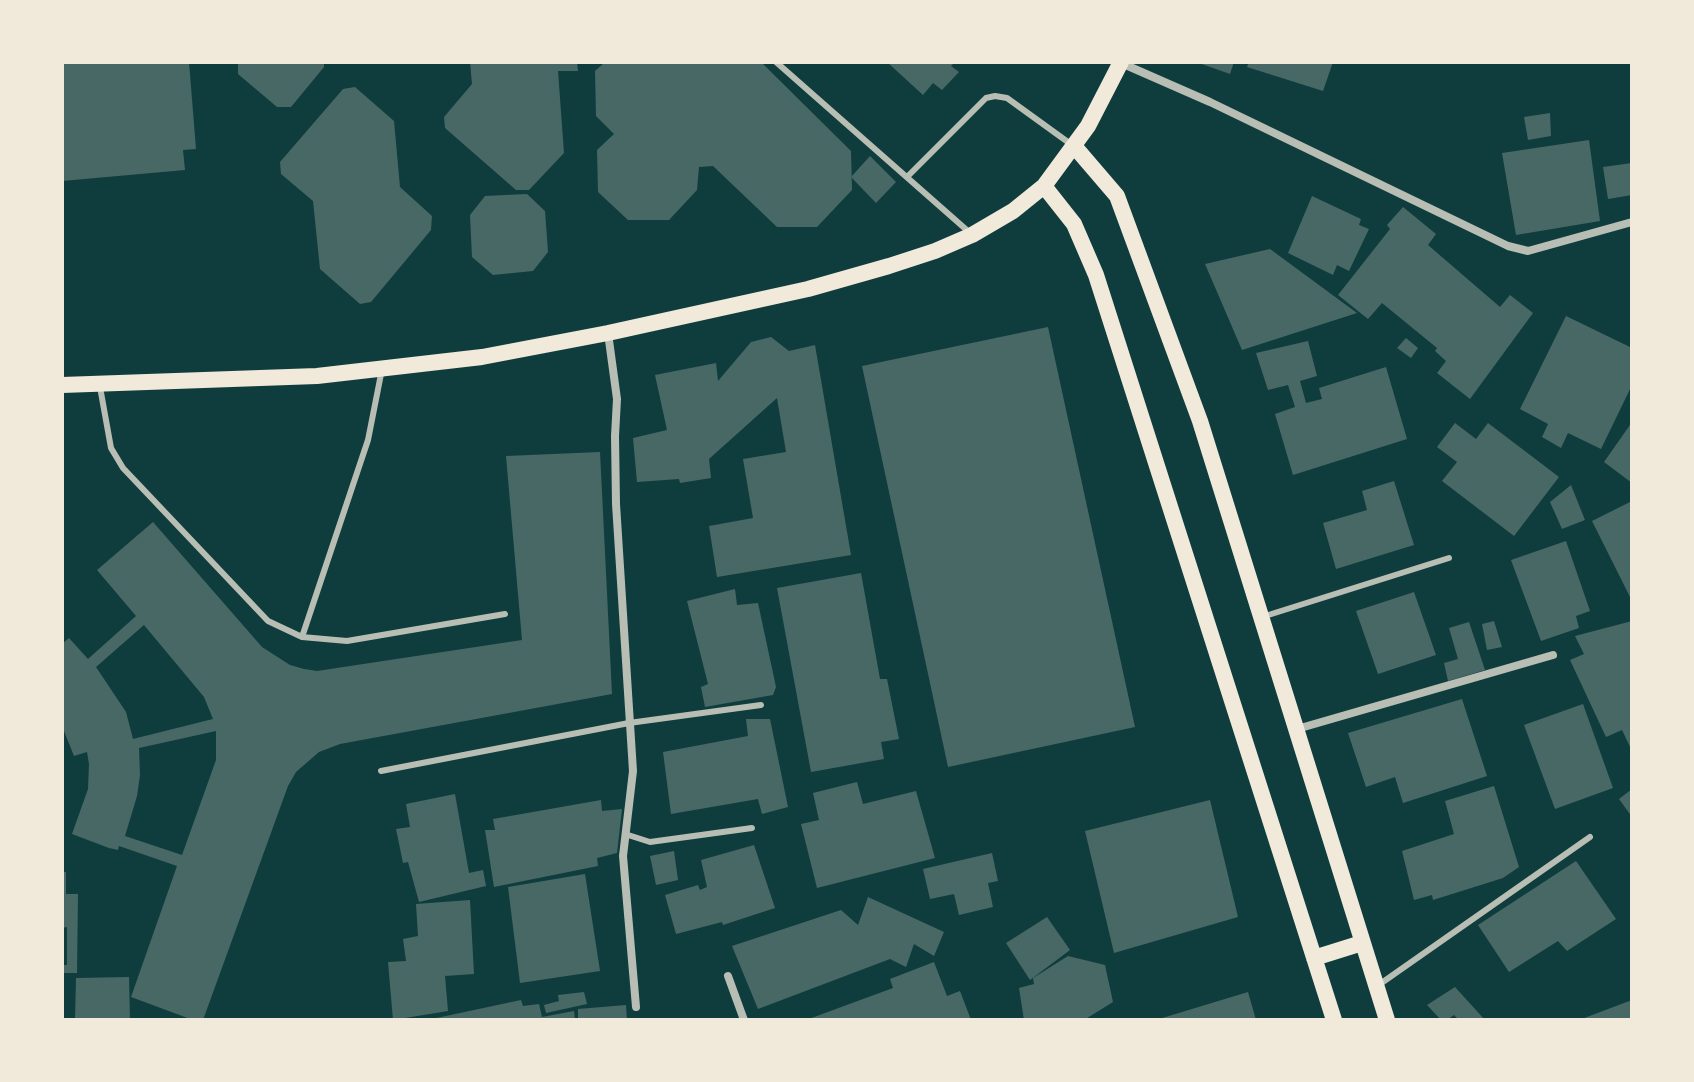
<!DOCTYPE html>
<style>
body{margin:0}
#map{position:relative;width:1694px;height:1082px;overflow:hidden;background:#0f3d3e;font-family:"Golos Text",sans-serif}
canvas{display:block}
.frame{position:absolute;inset:0;border:64px solid #f1e9da;pointer-events:none}
</style>
<div id="map">
<canvas width="1694" height="1082"></canvas>
<div class="frame"></div>
</div>
<script>
const c = document.querySelector('canvas').getContext('2d');
c.lineJoin = 'round';
function paint(path, color) {
  c.fillStyle = color;
  c.fill(path, 'evenodd');
}
function toPath(rows) {
  const path = new Path2D();
  for (const r of rows) {
    path.moveTo(r[0], r[1]);
    for (let i = 2; i < r.length; i += 2) path.lineTo(r[i], r[i + 1]);
  }
  return path;
}
function strokePath(path, color, width, dash) {
  c.strokeStyle = color;
  c.lineWidth = width;
  c.lineCap = dash ? 'butt' : 'round';
  c.setLineDash(dash || []);
  c.stroke(path);
}
paint(toPath([
 [62,62,189,62,196,149,183,150,185,170,62,181],
 [238,62,324,62,324,67,291,107,277,107,238,74],
 [470,62,577,62,578,71,558,71,564,153,529,190,516,190,445,128,444,117,472,84],
 [605,62,761,62,851,151,852,190,817,227,777,227,713,166,699,167,697,190,669,220,628,220,598,192,597,150,614,134,596,116,595,71],
 [887,62,955,62,951,66,959,72,942,90,933,83,923,95],
 [1196,62,1234,62,1230,74],
 [1249,62,1333,62,1323,91,1247,67],
 [355,87,394,121,400,187,432,216,431,230,371,302,360,304,320,269,313,201,281,174,280,162,343,89],
 [1550,113,1551,136,1528,140,1524,117],
 [1589,140,1600,221,1516,235,1502,153],
 [870,156,896,182,876,203,851,177],
 [1632,163,1632,195,1608,199,1603,167],
 [527,194,545,211,548,252,533,271,493,275,472,257,470,215,485,196],
 [1312,196,1361,219,1359,225,1369,229,1349,271,1337,265,1333,275,1288,253],
 [1403,207,1436,234,1428,245,1500,307,1510,295,1533,313,1470,399,1437,373,1446,361,1435,351,1437,348,1382,303,1368,319,1338,295,1390,229,1387,225],
 [1270,249,1357,313,1242,350,1205,264],
 [1566,316,1632,348,1632,385,1601,449,1568,433,1561,448,1542,437,1548,424,1520,409],
 [1048,327,1135,727,948,767,862,366],
 [771,337,789,351,815,345,851,555,717,577,709,526,753,518,743,459,786,452,777,398,709,459,711,478,680,483,679,479,637,482,633,438,667,430,655,375,716,363,718,381,751,342],
 [1406,338,1418,348,1411,358,1397,348],
 [1308,341,1317,376,1300,381,1306,403,1322,399,1319,388,1386,367,1407,439,1293,475,1275,414,1295,407,1288,385,1268,390,1256,353],
 [1632,422,1632,483,1604,462],
 [1455,423,1476,439,1488,423,1559,477,1514,536,1442,481,1457,462,1437,447],
 [600,452,612,694,340,744,319,752,296,772,288,786,203,1020,193,1020,131,997,177,866,119,846,118,850,109,848,72,834,88,789,89,764,87,752,74,756,62,726,62,644,69,638,88,659,136,616,97,570,153,522,262,647,290,665,304,669,317,671,522,640,506,456],
 [144,625,204,697,213,719,133,739,126,712,96,667],
 [216,731,216,760,182,855,125,836,137,796,140,775,139,748],
 [1394,481,1414,545,1336,569,1323,523,1367,510,1362,491],
 [1571,485,1585,520,1562,529,1550,502],
 [1632,501,1632,601,1592,521],
 [1566,541,1590,611,1576,616,1579,628,1541,641,1511,560],
 [861,573,880,679,887,679,899,739,881,742,884,759,811,772,777,588],
 [735,589,737,605,758,603,776,687,773,695,705,707,701,687,708,684,687,601],
 [1414,592,1436,655,1378,674,1356,611],
 [1494,621,1502,647,1487,650,1482,624],
 [1632,621,1632,751,1622,730,1606,737,1570,660,1584,654,1575,636],
 [1469,622,1485,670,1448,681,1444,663,1458,659,1449,628],
 [1462,699,1487,776,1403,803,1395,777,1366,787,1348,733],
 [1583,704,1613,788,1555,809,1524,725],
 [746,719,770,719,788,807,762,814,758,799,671,814,663,752,748,736],
 [857,782,863,804,916,791,935,858,817,888,801,824,819,820,813,793],
 [1494,786,1519,867,1503,878,1433,900,1432,895,1414,900,1402,851,1454,834,1445,801],
 [1632,789,1632,817,1619,799],
 [455,794,469,873,483,870,486,886,419,902,408,862,403,863,396,829,410,827,406,804],
 [601,800,602,811,622,809,617,853,597,858,598,866,494,887,485,830,495,830,493,819],
 [1210,800,1238,917,1114,953,1085,831],
 [754,845,775,908,723,925,722,922,676,934,665,895,698,885,700,890,707,887,701,860],
 [674,851,678,880,656,885,650,856],
 [992,853,998,881,988,883,993,907,959,915,954,894,930,899,923,869],
 [1576,861,1616,919,1567,951,1558,941,1509,972,1478,925],
 [62,872,66,872,66,894,78,894,77,973,62,973,62,965,67,965,67,927,62,928],
 [585,874,600,971,520,983,508,887],
 [868,897,944,932,934,956,914,944,906,967,890,959,758,1009,732,946,841,910,858,925],
 [470,900,474,974,445,976,448,1011,393,1020,388,962,406,961,403,939,418,936,416,904],
 [1047,917,1070,950,1030,980,1006,943],
 [1068,956,1105,965,1113,1002,1084,1020,1024,1020,1019,988,1034,984,1033,978],
 [934,962,947,996,960,991,971,1020,806,1020,893,988,890,979],
 [129,977,130,1020,75,1020,76,978],
 [1455,987,1485,1020,1459,1020,1454,1015,1447,1020,1441,1020,1427,1005],
 [584,992,587,1004,546,1013,544,1005,559,1001,558,995],
 [1248,992,1256,1020,1159,1020,1159,1019],
 [521,1000,523,1006,539,1004,542,1017,574,1011,575,1020,427,1020],
 [1632,1000,1632,1020,1579,1020],
 [626,1005,627,1020,578,1020,578,1009]
]), '#486865');
strokePath(toPath([
 [776,62,969,232],
 [907,177,986,98,995,96,1007,98,1072,145],
 [100,387,111,448,123,468,268,621,302,637,347,641,505,614],
 [1262,617,1449,558],
 [302,637,368,440,382,369],
 [381,771,629,723,761,705],
 [625,834,650,842,752,828],
 [1380,984,1590,837]
]), '#b8beb3', 6);
strokePath(toPath([
 [1121,63,1210,102,1508,246,1528,251,1632,222],
 [608,333,617,399,615,436,616,504,633,771,623,856,636,1007],
 [1297,729,1553,655],
 [728,976,744,1020]
]), '#b8beb3', 8);
strokePath(toPath([
 [1075,147,1117,196,1200,421,1387,1020],
 [1044,186,1074,224,1096,275,1334,1020],
 [62,385,317,376,482,357,608,333,808,289,889,266,935,251,972,235,1013,211,1044,186,1088,126,1121,62],
 [1314,958,1362,943]
]), '#f1e9da', 16);
</script>
